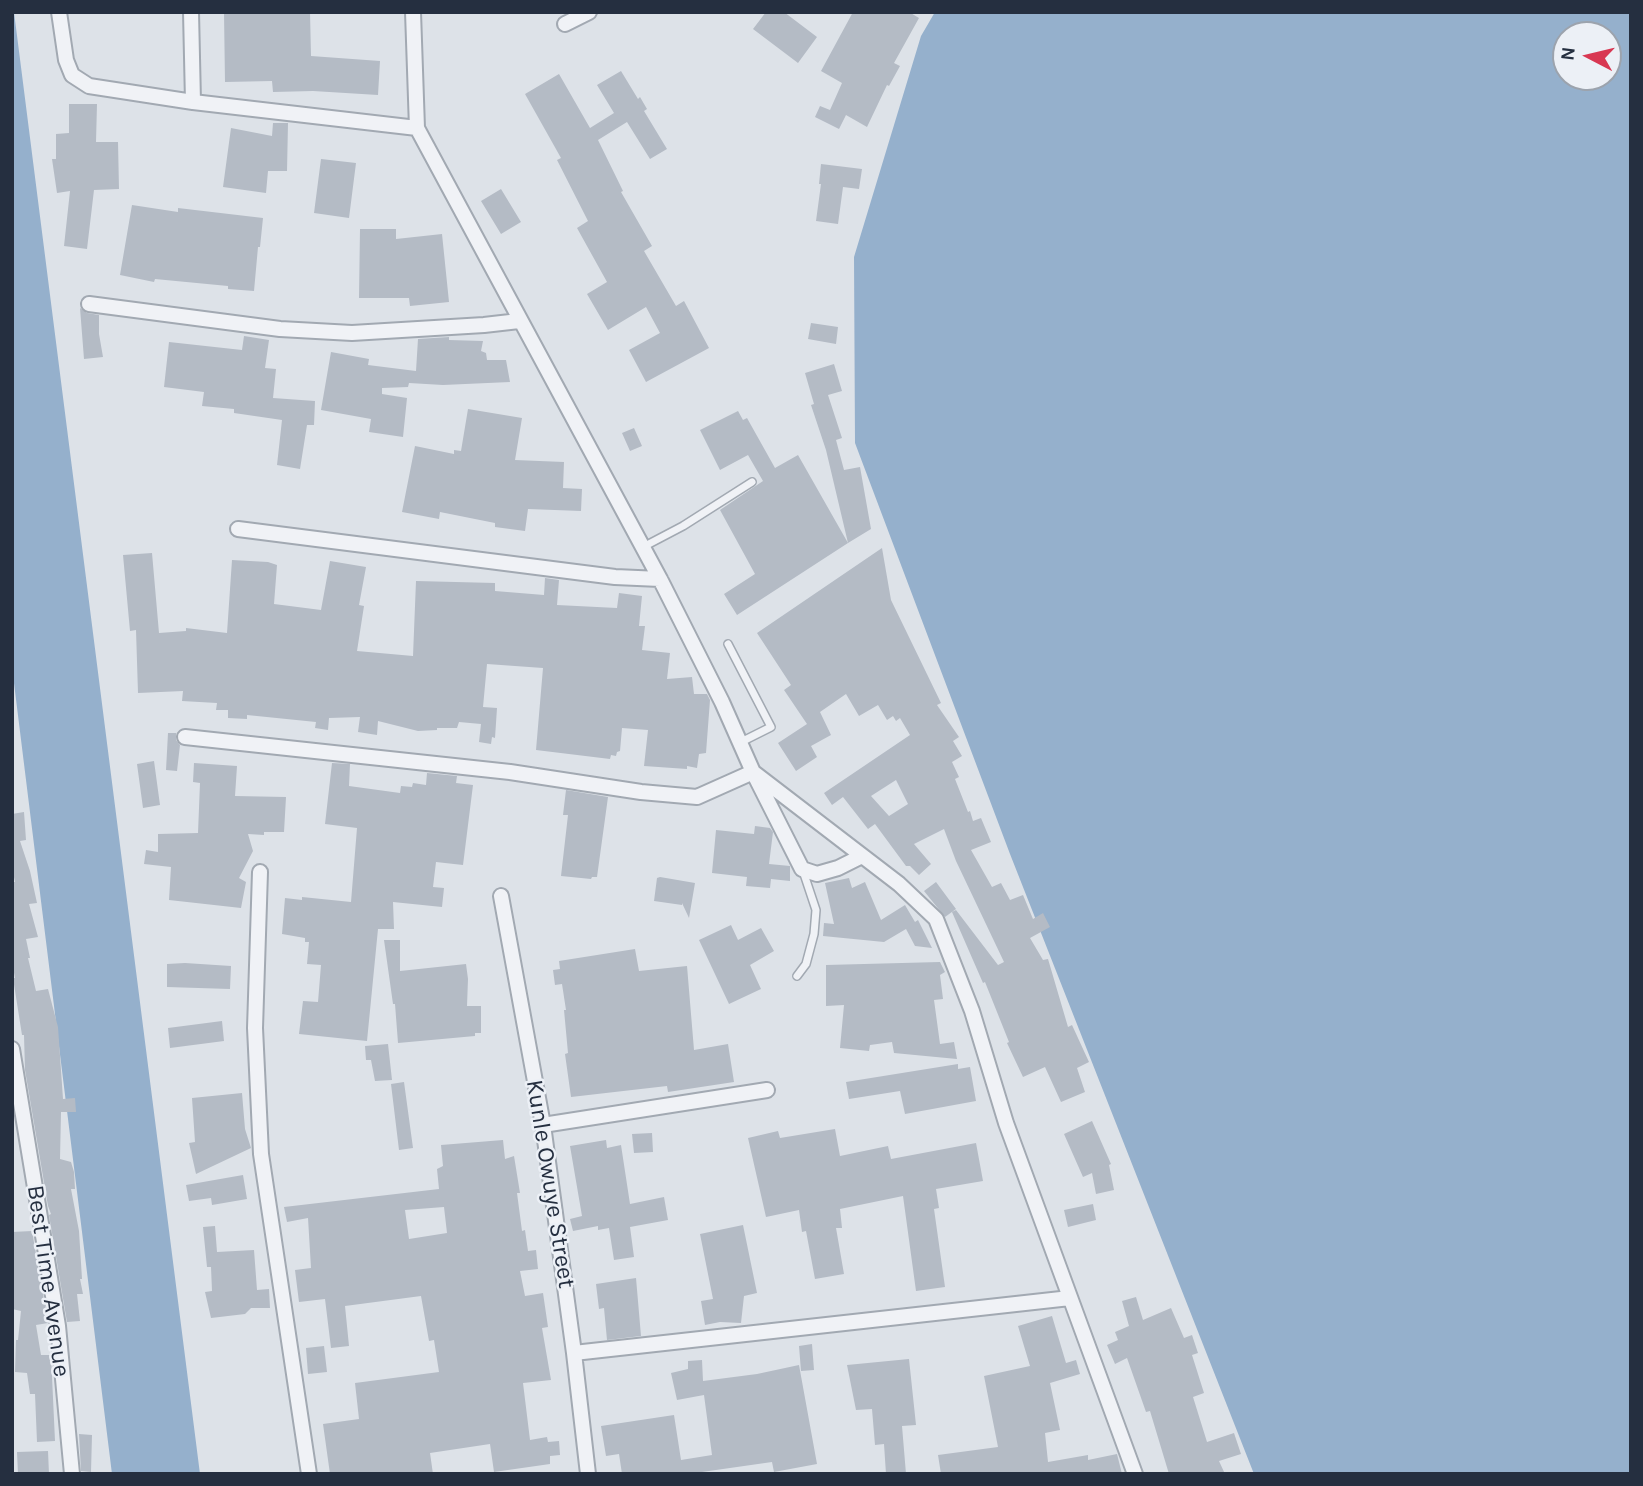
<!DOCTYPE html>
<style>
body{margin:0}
#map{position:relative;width:1643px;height:1486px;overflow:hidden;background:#dde2e8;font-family:Karla,sans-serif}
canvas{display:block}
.frame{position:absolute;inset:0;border:14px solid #252f40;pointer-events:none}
.north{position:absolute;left:1552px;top:21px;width:70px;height:70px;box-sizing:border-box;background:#ecf0f6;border:2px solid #9ca3ad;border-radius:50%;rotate:277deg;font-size:19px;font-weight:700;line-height:28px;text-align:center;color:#252f40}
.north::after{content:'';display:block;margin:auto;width:24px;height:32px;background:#d83752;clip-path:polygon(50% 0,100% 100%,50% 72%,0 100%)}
</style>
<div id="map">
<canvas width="1643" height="1486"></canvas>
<div class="frame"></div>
<div class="north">N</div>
</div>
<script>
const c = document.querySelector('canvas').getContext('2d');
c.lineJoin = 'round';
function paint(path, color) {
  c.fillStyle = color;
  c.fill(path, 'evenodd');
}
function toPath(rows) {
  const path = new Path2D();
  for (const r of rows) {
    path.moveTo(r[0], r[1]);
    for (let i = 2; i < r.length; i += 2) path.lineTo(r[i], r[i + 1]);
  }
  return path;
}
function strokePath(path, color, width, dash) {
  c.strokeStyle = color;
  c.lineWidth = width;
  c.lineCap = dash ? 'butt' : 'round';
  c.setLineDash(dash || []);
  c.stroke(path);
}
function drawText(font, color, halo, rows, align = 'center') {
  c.font = font + ' Karla,sans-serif';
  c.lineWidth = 5;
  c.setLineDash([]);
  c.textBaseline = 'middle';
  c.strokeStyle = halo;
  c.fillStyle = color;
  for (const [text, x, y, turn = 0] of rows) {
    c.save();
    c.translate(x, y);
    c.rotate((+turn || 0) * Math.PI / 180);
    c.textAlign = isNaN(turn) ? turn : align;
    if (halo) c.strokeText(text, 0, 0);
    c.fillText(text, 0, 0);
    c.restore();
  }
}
paint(toPath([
 [12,12,14,12,200,1474,112,1474,12,667],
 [935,12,1631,12,1631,1474,1254,1474,1010,854,855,443,854,257,921,36],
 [1566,35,1608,35,1608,77,1566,77]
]), '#95b0cc');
paint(toPath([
 [310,12,311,56,380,61,378,95,313,91,273,92,272,81,225,82,224,13],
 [766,12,784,12,817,37,798,63,753,29],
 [853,12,909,12,919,18,894,63,900,66,889,86,887,85,867,127,846,115,839,129,815,117,820,106,830,110,842,83,821,71],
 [621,71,638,99,640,97,647,109,644,111,667,149,650,159,627,122,598,140,623,191,621,192,652,246,644,251,676,306,684,301,709,348,646,382,629,350,660,333,646,307,608,330,587,294,607,282,577,228,588,221,557,160,561,158,525,94,559,74,590,128,614,113,597,85],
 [69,104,97,104,96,142,118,142,119,189,94,190,87,249,64,246,70,191,57,193,52,159,56,159,56,134,69,133],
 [273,123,288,123,287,171,268,171,266,193,223,187,231,128,272,136],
 [321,159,356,163,349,218,314,213],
 [821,164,862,169,859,189,843,187,838,224,816,221,821,184,819,184],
 [501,189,521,222,501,234,481,201],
 [132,205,178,212,178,208,263,218,260,247,258,247,254,291,228,289,228,286,155,279,154,282,120,275],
 [360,229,396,229,396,239,442,234,449,302,410,306,409,298,359,298],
 [80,308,87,313,99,315,99,334,103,357,84,359],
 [811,323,838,327,836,344,808,339],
 [244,336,269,340,265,368,276,369,273,398,315,401,314,425,307,425,300,469,277,465,282,420,234,413,234,409,202,406,204,392,164,387,169,342,242,350],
 [449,337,449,340,483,341,481,351,486,353,487,360,506,360,510,382,443,385,409,383,408,387,382,388,382,394,407,398,403,437,369,432,371,419,321,410,331,352,369,359,368,365,416,371,418,339],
 [834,364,842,391,828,395,842,438,836,440,844,470,860,467,871,529,848,543,826,450,811,405,814,404,805,373],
 [468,409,522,418,515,460,564,462,563,488,582,489,581,511,528,509,525,531,495,527,495,523,440,512,439,519,402,512,415,446,454,454,454,450,461,451],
 [738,411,743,420,747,418,775,468,798,455,848,543,737,615,724,594,755,574,720,510,763,481,748,455,720,470,700,430],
 [634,428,642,446,630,451,622,433],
 [882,548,891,600,941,703,937,705,959,737,953,741,962,756,952,762,959,777,955,779,968,812,970,811,973,821,981,818,991,842,971,850,992,887,1001,883,1010,900,1023,895,1033,919,1043,913,1050,927,1030,938,1043,960,1048,959,1068,1027,1072,1025,1089,1062,1077,1068,1085,1092,1061,1102,1045,1067,1023,1077,1007,1043,1009,1042,985,982,983,983,952,912,956,910,998,965,1004,962,956,861,944,829,914,844,931,864,919,875,910,866,906,866,875,824,868,829,843,797,832,805,824,793,910,735,900,718,896,721,893,716,887,720,878,705,859,716,846,694,820,712,831,735,811,746,817,757,796,771,778,743,807,724,784,690,791,685,757,633],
 [896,780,908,804,889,816,871,796],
 [152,553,159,633,186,631,186,628,227,633,232,560,268,562,277,565,274,604,321,610,330,561,366,567,359,605,364,606,357,651,413,656,416,581,495,583,495,591,544,595,545,578,559,580,557,605,617,608,619,593,642,596,639,626,645,626,642,650,670,653,667,679,692,677,694,694,707,694,710,700,706,753,699,754,697,768,687,766,687,769,644,766,648,730,622,728,620,751,617,752,616,756,611,755,610,759,536,750,543,668,487,664,483,707,497,708,495,738,492,737,491,744,479,742,481,724,459,722,457,728,437,728,437,730,418,731,378,721,377,735,358,732,360,717,329,718,328,730,315,728,316,722,247,715,247,719,228,718,228,710,216,710,217,703,182,701,183,691,138,693,136,630,130,631,123,555],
 [168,733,176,733,176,740,180,745,177,771,166,770],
 [154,761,160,805,143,808,137,764],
 [194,763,237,766,235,796,286,797,284,832,264,832,264,835,248,834,253,851,239,878,246,882,241,908,169,900,171,867,144,864,146,850,158,852,158,834,198,833,200,783,193,782],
 [332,763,350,764,349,786,400,793,401,786,412,787,413,783,426,785,427,773,457,776,456,783,473,785,463,865,436,862,433,887,444,888,442,907,393,902,394,929,378,929,367,1041,299,1034,303,1001,318,1002,321,965,307,964,309,942,305,942,305,938,282,934,285,898,302,900,302,897,351,902,357,828,325,824],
 [566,790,608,797,597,877,592,877,591,879,561,876,568,815,563,815],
 [24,812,26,840,20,841,30,871,37,903,29,904,38,937,26,939,30,958,28,958,36,991,48,989,58,1027,63,1099,75,1098,76,1112,61,1112,60,1159,71,1162,74,1172,75,1189,71,1189,79,1231,82,1279,80,1279,83,1294,77,1294,80,1321,67,1322,49,1215,51,1214,48,1206,25,1070,24,1035,22,1035,13,978,15,978,12,962,12,882,15,882,12,867,12,814],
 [755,826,770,828,773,832,769,864,790,866,790,881,771,879,770,888,746,886,747,877,712,873,716,830,754,834],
 [660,877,695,883,689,918,682,903,682,905,654,901,657,878],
 [849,878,852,888,865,882,881,920,905,905,915,922,918,920,932,948,915,946,906,929,884,942,823,936,824,923,834,924,825,883],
 [936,882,956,909,945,917,924,891],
 [731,925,738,940,761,928,774,951,750,965,761,989,729,1004,699,940],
 [384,940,400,940,400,971,466,964,468,979,467,1006,481,1006,481,1033,475,1033,475,1036,398,1043,395,1004,393,1004],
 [635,949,639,971,687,966,694,1050,728,1044,734,1082,668,1092,667,1086,571,1097,565,1054,568,1053,564,1010,566,1010,562,984,555,985,553,970,560,969,559,961],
 [940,962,945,972,940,975,943,999,934,1000,940,1044,954,1042,957,1059,894,1053,892,1042,870,1045,869,1051,840,1048,844,1005,826,1006,826,965],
 [185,963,231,966,230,989,167,987,167,964],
 [222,1021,224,1041,170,1048,168,1028],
 [388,1044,392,1080,375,1081,371,1060,366,1060,365,1046],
 [958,1064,958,1069,970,1067,976,1101,905,1114,900,1091,849,1099,846,1082],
 [404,1082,413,1148,399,1150,391,1084],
 [242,1093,245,1129,251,1148,196,1174,189,1143,195,1142,192,1098],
 [1092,1121,1111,1164,1109,1165,1114,1190,1096,1194,1092,1173,1083,1177,1064,1134],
 [835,1129,840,1156,888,1146,891,1159,976,1143,983,1181,936,1189,939,1208,934,1209,945,1287,916,1291,903,1196,840,1209,842,1228,836,1228,844,1274,815,1279,806,1231,802,1232,799,1210,766,1217,748,1138,778,1131,780,1138],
 [652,1133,653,1152,634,1153,632,1134],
 [503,1140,505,1159,514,1156,520,1193,517,1193,522,1231,525,1230,528,1251,536,1250,538,1269,520,1271,525,1296,543,1293,548,1327,542,1328,551,1380,523,1383,530,1440,547,1437,548,1442,559,1441,560,1455,550,1456,550,1464,494,1472,490,1444,430,1453,433,1474,330,1474,323,1424,359,1419,355,1383,439,1372,434,1340,429,1341,421,1296,345,1306,349,1346,331,1348,325,1299,299,1302,295,1270,311,1268,308,1218,287,1222,284,1207,439,1189,437,1169,443,1166,441,1145],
 [444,1207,447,1233,409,1239,405,1210],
 [606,1140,607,1148,621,1145,630,1204,664,1197,668,1220,630,1227,634,1257,614,1260,609,1228,598,1230,598,1226,573,1231,570,1219,582,1216,570,1146],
 [243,1175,247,1199,212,1205,211,1198,189,1201,186,1185],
 [1093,1204,1096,1220,1068,1227,1064,1210],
 [743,1225,757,1293,744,1296,741,1323,720,1322,705,1325,701,1301,713,1299,700,1234],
 [215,1226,217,1252,254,1250,257,1290,269,1289,270,1308,251,1308,245,1314,211,1318,205,1292,212,1291,211,1267,207,1267,203,1227],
 [32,1231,48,1323,36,1325,41,1355,51,1355,55,1441,37,1442,35,1394,30,1394,27,1373,15,1372,16,1340,18,1340,21,1311,12,1309,14,1292,12,1292,12,1232],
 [636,1278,641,1336,607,1340,604,1308,599,1309,596,1284],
 [1136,1297,1143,1320,1171,1308,1184,1338,1192,1335,1198,1353,1192,1355,1204,1393,1193,1397,1207,1442,1234,1433,1241,1454,1219,1461,1225,1474,1169,1474,1150,1411,1146,1412,1127,1358,1115,1364,1107,1345,1118,1340,1115,1332,1129,1326,1122,1301],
 [1052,1316,1066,1363,1076,1360,1080,1374,1050,1383,1060,1430,1045,1433,1048,1462,1088,1455,1088,1460,1117,1454,1122,1474,941,1474,938,1455,998,1447,984,1376,1030,1366,1018,1326],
 [812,1344,814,1370,801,1371,799,1346],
 [324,1346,327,1372,308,1374,306,1348],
 [909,1359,916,1425,902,1426,906,1474,886,1474,884,1444,875,1445,872,1409,856,1410,847,1365],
 [702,1360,703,1381,757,1374,799,1365,817,1464,774,1472,772,1462,688,1474,622,1474,619,1454,606,1456,601,1426,674,1415,681,1460,712,1455,704,1395,677,1400,671,1373,688,1369,688,1361],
 [79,1434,92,1435,91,1472,81,1471],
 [48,1451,49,1474,18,1474,17,1452]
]), '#b4bbc5');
const lane = toPath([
 [643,547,683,526,752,482],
 [728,644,771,727,741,742],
 [797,976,806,964,814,934,816,910,803,871]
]);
const street = toPath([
 [59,12,66,60,72,75,89,86,193,102],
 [191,12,193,102,417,128],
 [413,12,417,128,660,579,722,702,753,772,899,884,936,919,972,1011,1006,1123,1135,1474],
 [565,24,589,12],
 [89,304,280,329,352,333,484,325,519,321],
 [238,529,615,577,660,579],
 [185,737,510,772,641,792,697,797,753,772,802,869,817,874,838,868,862,856],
 [260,872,255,1028,261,1154,309,1474],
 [501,896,543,1125,574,1353,588,1474],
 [12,1049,58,1326,72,1474],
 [543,1125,767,1090],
 [574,1353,1070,1298]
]);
strokePath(lane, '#a2a9b2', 10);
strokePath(street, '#a2a9b2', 18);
strokePath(lane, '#f0f2f6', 7);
strokePath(street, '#f0f2f6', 14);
drawText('24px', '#252f40', '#ecf0f6', [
 ["Kunle Owuye Street",550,1184,81],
 ["Best Time Avenue",48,1281,82]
]);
</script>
